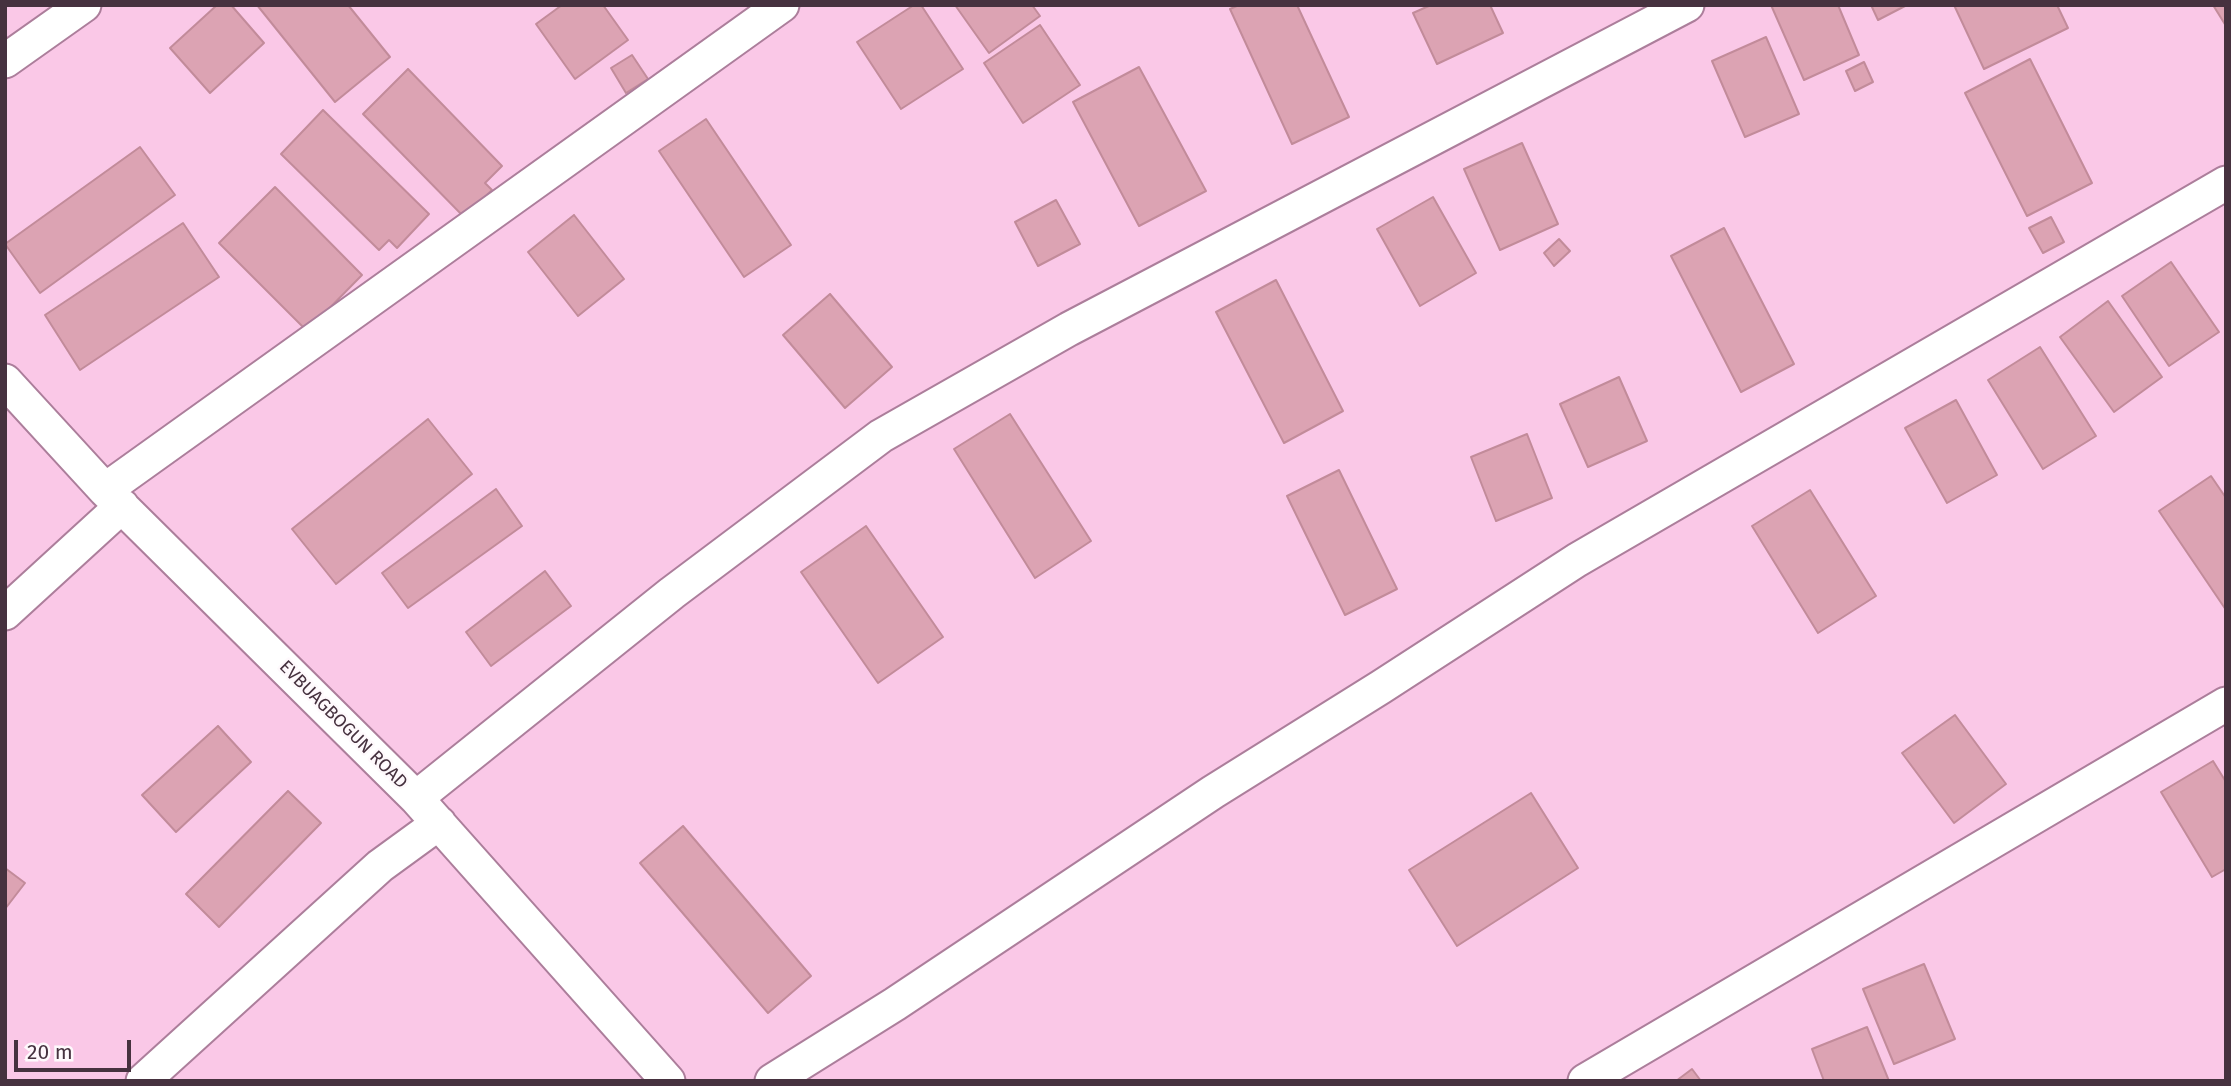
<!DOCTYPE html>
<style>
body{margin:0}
#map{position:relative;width:2231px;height:1086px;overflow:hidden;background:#fac8e7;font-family:"Fira Sans",sans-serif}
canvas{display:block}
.frame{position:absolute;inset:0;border:7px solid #46323f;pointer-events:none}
.scale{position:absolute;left:14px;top:1040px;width:117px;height:32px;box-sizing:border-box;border:4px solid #46323f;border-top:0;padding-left:9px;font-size:21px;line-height:24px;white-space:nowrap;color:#46323f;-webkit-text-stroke:5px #fef9fc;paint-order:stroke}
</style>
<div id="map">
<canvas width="2231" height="1086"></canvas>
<div class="frame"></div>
<div class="scale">20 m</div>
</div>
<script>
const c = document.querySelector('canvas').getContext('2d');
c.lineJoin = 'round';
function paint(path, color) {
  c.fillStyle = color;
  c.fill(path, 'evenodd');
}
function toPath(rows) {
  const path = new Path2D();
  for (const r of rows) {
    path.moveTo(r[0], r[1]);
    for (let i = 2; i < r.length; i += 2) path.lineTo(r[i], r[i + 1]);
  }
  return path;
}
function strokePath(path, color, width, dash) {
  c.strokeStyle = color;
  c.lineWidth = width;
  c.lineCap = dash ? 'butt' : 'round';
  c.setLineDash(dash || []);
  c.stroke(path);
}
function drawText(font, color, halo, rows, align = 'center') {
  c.font = font + ' "Fira Sans",sans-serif';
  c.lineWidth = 5;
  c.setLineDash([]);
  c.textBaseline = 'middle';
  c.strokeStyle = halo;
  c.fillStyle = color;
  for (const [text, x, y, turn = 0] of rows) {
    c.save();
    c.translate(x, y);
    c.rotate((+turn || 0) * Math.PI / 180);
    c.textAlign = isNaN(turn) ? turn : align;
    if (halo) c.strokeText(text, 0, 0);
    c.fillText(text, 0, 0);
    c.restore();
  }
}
const building = toPath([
 [217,5,231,5,264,43,210,93,170,48,217,5],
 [257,5,348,5,390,57,335,102,257,5],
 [562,5,603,5,628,40,575,79,536,24,562,5],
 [914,5,921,5,963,69,901,109,857,42,914,5],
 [955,5,1032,5,1040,16,989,53,955,5],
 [1239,5,1297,5,1349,117,1292,144,1230,9,1239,5],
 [1431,5,1490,5,1503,33,1437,64,1413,13,1431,5],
 [1771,5,1838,5,1859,55,1804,80,1771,5],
 [1871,5,1907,5,1878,20,1871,5],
 [1954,5,2057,5,2068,28,1984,69,1954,5],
 [2213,5,2226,5,2226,26,2213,5],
 [1040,25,1080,85,1023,123,984,63,1040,25],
 [1766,37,1799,114,1745,137,1712,61,1766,37],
 [632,55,648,79,626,93,611,68,632,55],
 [2030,59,2092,183,2027,216,1965,93,2030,59],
 [1864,62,1873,82,1855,91,1846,71,1864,62],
 [1139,67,1206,191,1139,226,1073,102,1139,67],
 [408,69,502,166,485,183,492,190,464,217,363,114,408,69],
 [323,110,429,214,397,248,389,240,379,250,281,154,323,110],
 [706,119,791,245,744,277,659,151,706,119],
 [1522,143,1558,224,1500,250,1464,169,1522,143],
 [140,147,175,195,40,293,5,244,140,147],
 [275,187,362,275,307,331,219,243,275,187],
 [1433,197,1476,273,1420,306,1377,229,1433,197],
 [1056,200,1080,244,1038,266,1015,222,1056,200],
 [574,215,624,279,578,316,528,252,574,215],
 [2051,217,2064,242,2043,253,2029,228,2051,217],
 [183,223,219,277,80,370,45,315,183,223],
 [1724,228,1794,364,1741,392,1671,256,1724,228],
 [1559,239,1570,251,1554,266,1544,253,1559,239],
 [2171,262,2219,332,2169,366,2122,296,2171,262],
 [1276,280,1343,411,1284,443,1216,312,1276,280],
 [830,294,892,367,845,408,783,335,830,294],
 [2108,301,2162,377,2114,412,2060,337,2108,301],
 [2040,347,2096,436,2043,469,1988,380,2040,347],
 [1619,377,1647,441,1588,467,1560,404,1619,377],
 [1956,400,1997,475,1947,503,1905,428,1956,400],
 [1010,414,1091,541,1035,578,954,449,1010,414],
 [428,419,472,474,336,584,292,529,428,419],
 [1527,434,1552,498,1496,521,1471,457,1527,434],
 [1339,470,1397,589,1345,615,1287,496,1339,470],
 [2211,476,2226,498,2226,610,2159,511,2211,476],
 [496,489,522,526,408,608,382,573,496,489],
 [1810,490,1876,596,1818,633,1752,526,1810,490],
 [866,526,943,637,878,683,801,572,866,526],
 [545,571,571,606,491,666,466,632,545,571],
 [1955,715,2006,784,1954,823,1902,753,1955,715],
 [218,726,251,762,176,832,142,795,218,726],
 [2213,761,2226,782,2226,869,2212,877,2161,792,2213,761],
 [288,791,321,823,219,927,186,894,288,791],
 [1531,793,1578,868,1457,946,1409,870,1531,793],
 [683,826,811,976,768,1013,640,863,683,826],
 [5,868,25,883,5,909,5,868],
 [1924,964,1955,1039,1894,1064,1863,989,1924,964],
 [1867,1027,1889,1081,1824,1081,1812,1049,1867,1027],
 [1692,1069,1701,1081,1676,1081,1692,1069]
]);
paint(building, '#dca3b3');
strokePath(building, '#c28b9a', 2);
const street = toPath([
 [5,61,84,5],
 [5,381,105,490,416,798,668,1081],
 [105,490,782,5],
 [5,613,122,506],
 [416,798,672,593,881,436,1069,329,1687,5],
 [143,1081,380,866,439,823],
 [772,1081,895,1004,1213,792,1381,687,1577,560,2226,183],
 [1585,1081,2226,704]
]);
strokePath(street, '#ac7e9b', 37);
strokePath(street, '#fff', 33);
drawText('18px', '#46323f', '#fef9fc', [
 ["EVBUAGBOGUN ROAD",343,725,45]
]);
</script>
